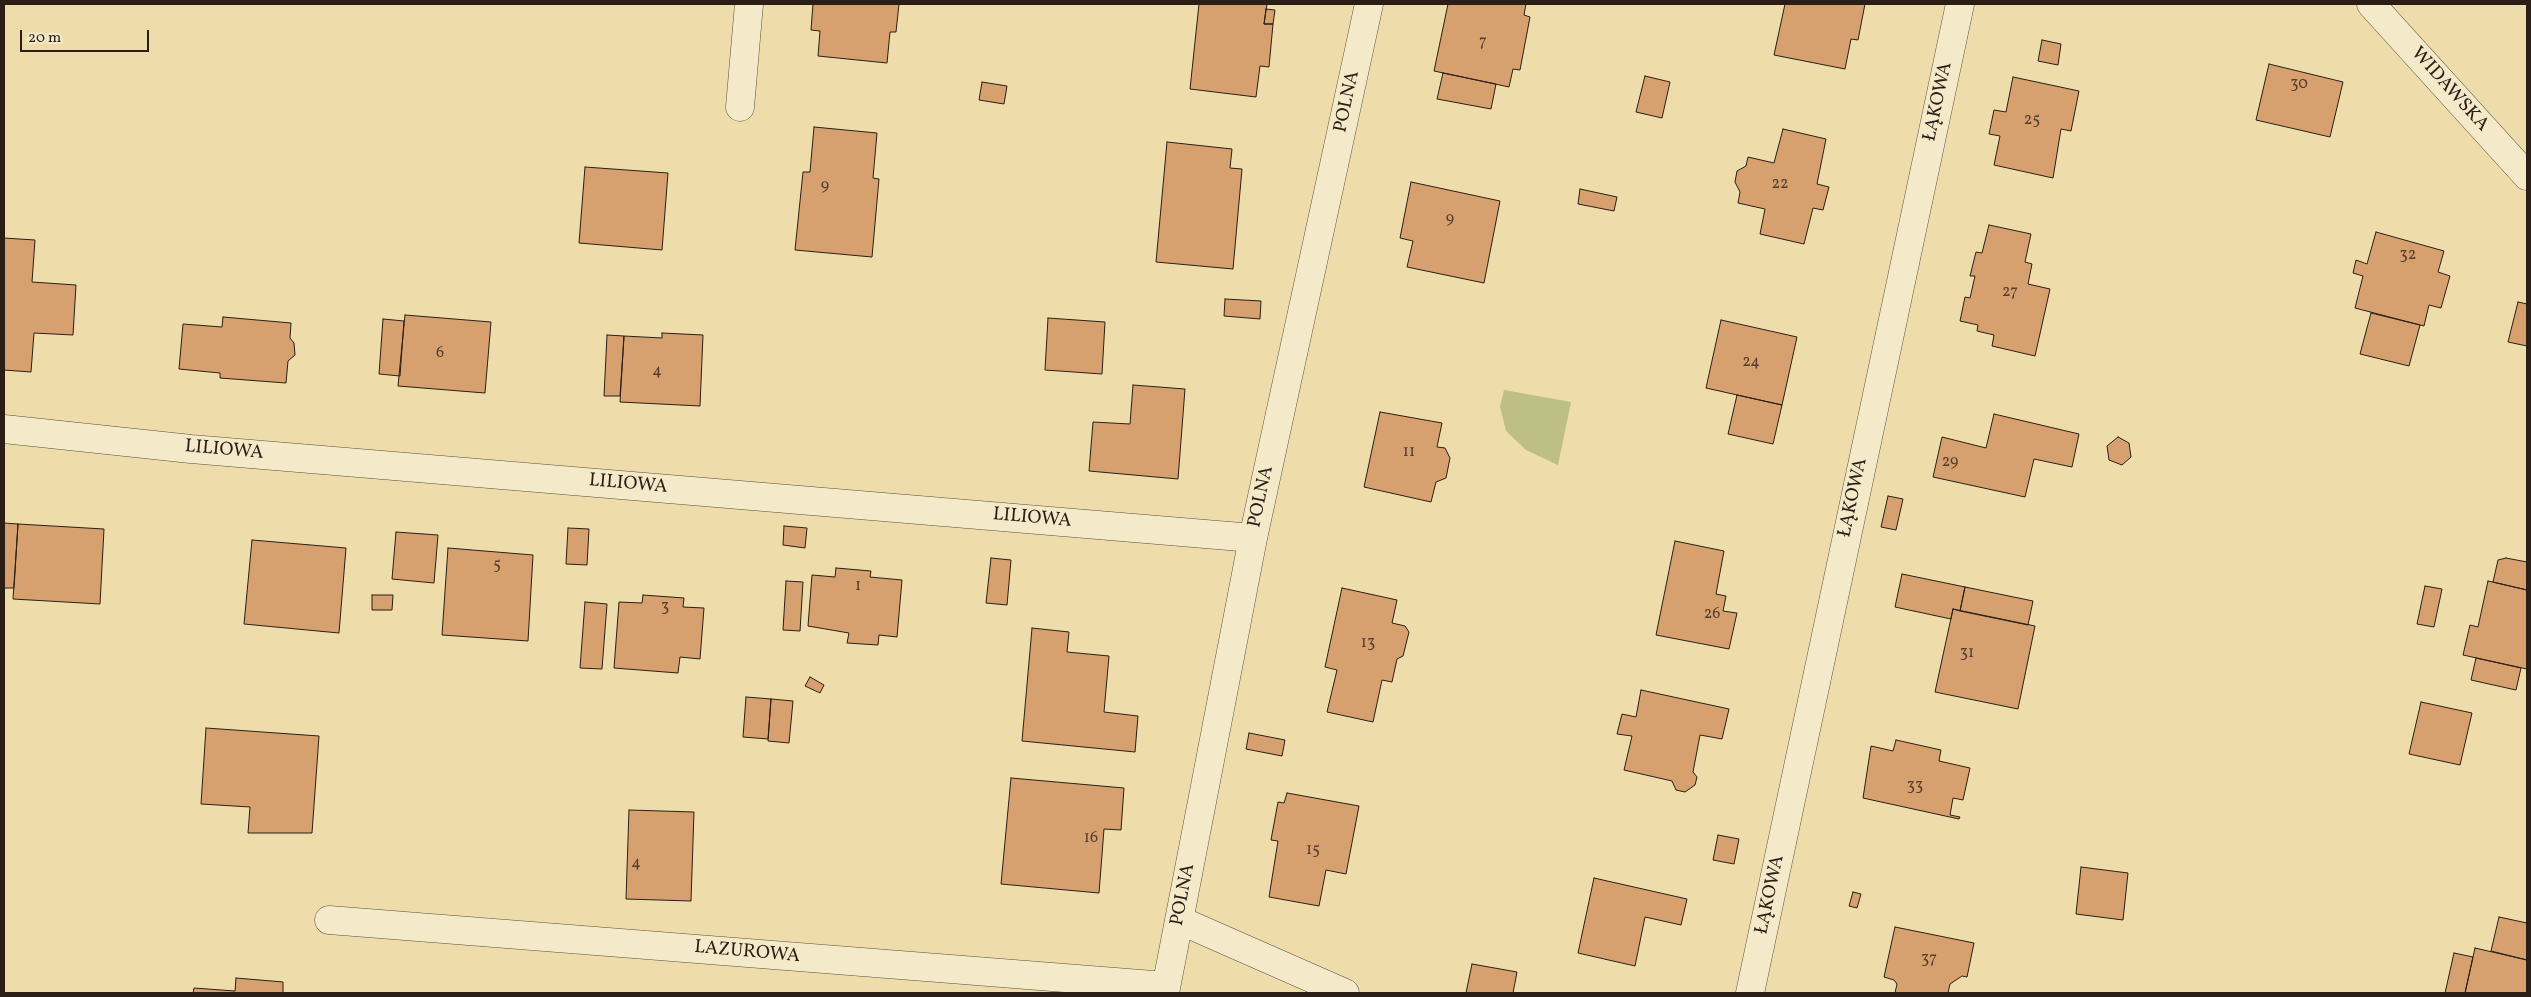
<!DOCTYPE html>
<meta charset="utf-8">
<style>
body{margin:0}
#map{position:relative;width:2531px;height:997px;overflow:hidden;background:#eeddab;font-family:Vollkorn,serif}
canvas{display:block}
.frame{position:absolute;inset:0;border:5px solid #2a1e17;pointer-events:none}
.scale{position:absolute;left:20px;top:30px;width:129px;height:22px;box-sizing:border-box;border:2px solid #2a1e17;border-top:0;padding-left:6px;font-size:15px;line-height:18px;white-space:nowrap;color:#2a1e17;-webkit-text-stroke:4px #f4e9c8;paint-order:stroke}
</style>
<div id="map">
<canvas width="2531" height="997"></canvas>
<div class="frame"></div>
<div class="scale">20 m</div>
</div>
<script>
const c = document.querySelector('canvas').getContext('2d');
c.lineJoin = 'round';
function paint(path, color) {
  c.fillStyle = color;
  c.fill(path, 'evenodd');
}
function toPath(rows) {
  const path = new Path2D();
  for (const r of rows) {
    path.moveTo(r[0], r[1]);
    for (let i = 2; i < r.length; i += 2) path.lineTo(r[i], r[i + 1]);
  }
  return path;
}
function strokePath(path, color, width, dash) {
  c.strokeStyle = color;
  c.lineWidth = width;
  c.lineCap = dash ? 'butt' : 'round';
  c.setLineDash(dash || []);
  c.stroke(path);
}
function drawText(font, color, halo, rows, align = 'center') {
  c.font = font + ' Vollkorn,serif';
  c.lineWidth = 4;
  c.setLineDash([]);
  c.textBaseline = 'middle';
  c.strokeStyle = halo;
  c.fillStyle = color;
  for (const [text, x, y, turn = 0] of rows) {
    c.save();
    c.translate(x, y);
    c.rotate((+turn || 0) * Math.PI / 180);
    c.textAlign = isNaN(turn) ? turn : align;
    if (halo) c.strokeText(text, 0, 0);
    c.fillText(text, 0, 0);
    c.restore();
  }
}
paint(toPath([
 [1504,390,1571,402,1558,465,1526,450,1506,431,1500,407]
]), '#bebf85');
const building = toPath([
 [813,4,899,4,896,32,890,32,887,63,818,56,820,31,811,30,813,4],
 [1199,4,1267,4,1264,24,1273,24,1269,67,1260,66,1256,97,1190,89,1199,4],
 [1448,4,1526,4,1524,15,1530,17,1520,70,1513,69,1509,87,1434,71,1448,4],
 [1779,4,1865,4,1858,40,1851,39,1845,69,1774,55,1785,4,1779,4],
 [1266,9,1275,10,1273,24,1264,24,1266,9],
 [2042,40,2061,44,2058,65,2038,61,2042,40],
 [2269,64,2343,82,2330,137,2256,120,2269,64],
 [1443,73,1496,84,1491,109,1437,99,1443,73],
 [1645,76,1670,82,1662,118,1636,112,1645,76],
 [2013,77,2079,91,2071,131,2061,129,2053,178,1994,165,2000,136,1989,134,1994,110,2006,112,2013,77],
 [982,82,1007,86,1004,104,979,100,982,82],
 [814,127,877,133,873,178,879,179,872,257,795,250,803,172,810,172,814,127],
 [1783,129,1826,139,1817,184,1829,187,1823,210,1813,208,1804,244,1760,234,1765,209,1738,203,1740,192,1735,182,1737,171,1746,166,1748,157,1774,163,1783,129],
 [1167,142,1232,149,1230,168,1242,169,1233,269,1156,262,1167,142],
 [585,167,668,173,662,250,579,243,585,167],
 [1411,182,1500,201,1484,283,1407,267,1413,241,1400,238,1411,182],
 [1580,189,1617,197,1614,211,1578,204,1580,189],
 [1989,225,2031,234,2025,262,2032,264,2028,284,2050,289,2035,356,1992,346,1994,335,1977,331,1978,325,1960,321,1965,297,1970,298,1975,276,1970,276,1976,252,1982,253,1989,225],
 [2376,232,2444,251,2438,272,2450,276,2441,308,2429,305,2424,326,2355,308,2363,276,2353,273,2356,260,2367,264,2376,232],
 [4,238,35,240,32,282,76,285,73,335,34,333,31,372,4,370,4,238],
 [1225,299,1261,301,1260,319,1224,316,1225,299],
 [2518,302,2527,304,2527,346,2508,342,2518,302],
 [2371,313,2420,325,2409,366,2360,354,2371,313],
 [405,315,491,322,485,393,398,386,405,315],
 [223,317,291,323,290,338,294,343,295,355,288,361,286,383,220,378,220,373,179,369,183,324,222,327,223,317],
 [1048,318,1105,322,1102,374,1045,370,1048,318],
 [383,319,404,321,400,376,379,374,383,319],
 [1721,320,1797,337,1782,405,1706,388,1721,320],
 [662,333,703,335,700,406,620,402,624,336,662,338,662,333],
 [607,335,624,336,620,396,604,396,607,335],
 [1133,385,1185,389,1178,479,1089,471,1093,422,1130,424,1133,385],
 [1737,395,1782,405,1773,444,1728,434,1737,395],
 [1380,412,1442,423,1437,447,1445,448,1450,458,1446,478,1436,482,1431,502,1364,487,1380,412],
 [1994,414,2079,434,2072,467,2034,459,2025,497,1933,477,1942,437,1986,448,1994,414],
 [2118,437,2129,443,2131,457,2122,465,2109,460,2107,446,2118,437],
 [1888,496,1903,499,1896,530,1881,527,1888,496],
 [4,523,18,524,14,588,4,588,4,523],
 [18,524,104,529,100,604,13,599,18,524],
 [784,526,807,528,805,548,783,545,784,526],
 [568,528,589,529,587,565,566,564,568,528],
 [396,532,438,535,434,583,392,579,396,532],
 [252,540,346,548,339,633,244,624,252,540],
 [1675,541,1724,551,1716,594,1726,596,1723,611,1737,613,1729,649,1656,635,1675,541],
 [448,548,533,555,528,641,442,635,448,548],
 [991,558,1011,560,1007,605,986,603,991,558],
 [2506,558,2527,562,2527,590,2493,582,2498,560,2506,558],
 [836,568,871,571,870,577,902,580,897,637,879,635,878,645,847,643,849,633,808,626,812,575,835,577,836,568],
 [1902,574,1965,587,1960,611,1953,609,1951,619,1895,607,1902,574],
 [786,581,803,582,800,631,783,630,786,581],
 [2488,581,2527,590,2527,669,2463,655,2470,625,2478,627,2488,581],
 [2425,586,2442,589,2434,627,2417,624,2425,586],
 [1965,587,2033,601,2028,625,1960,611,1965,587],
 [1342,588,1397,600,1392,623,1405,626,1409,632,1403,656,1397,659,1392,682,1382,680,1373,722,1327,712,1337,670,1325,667,1342,588],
 [372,595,393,595,392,610,372,610,372,595],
 [643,595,684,598,683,607,704,608,700,659,680,657,678,673,614,668,619,602,642,603,643,595],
 [585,602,607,604,602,669,580,668,585,602],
 [1953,609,2035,626,2018,709,1935,692,1953,609],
 [1032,628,1069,632,1067,652,1109,656,1104,712,1138,716,1135,752,1022,741,1032,628],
 [2476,658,2521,668,2516,690,2471,680,2476,658],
 [810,677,824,685,820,693,805,686,810,677],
 [1641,690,1729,709,1722,739,1700,735,1693,772,1697,777,1695,785,1685,792,1676,790,1672,781,1624,770,1632,736,1617,734,1622,714,1636,717,1641,690],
 [746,697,771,699,768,739,743,737,746,697],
 [771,699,793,701,789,743,768,741,771,699],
 [2421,702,2472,713,2460,765,2409,754,2421,702],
 [206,728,319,736,312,833,248,833,250,807,201,804,206,728],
 [1249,733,1285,740,1282,756,1246,749,1249,733],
 [1896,740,1941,750,1939,761,1970,768,1963,800,1953,798,1950,815,1960,817,1959,819,1863,798,1871,746,1893,751,1896,740],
 [1011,778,1124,788,1121,830,1104,829,1099,893,1001,884,1011,778],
 [1287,793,1359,806,1346,874,1326,870,1319,906,1269,897,1278,841,1271,840,1278,802,1284,803,1287,793],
 [629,810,694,812,691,901,626,899,629,810],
 [1718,835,1739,839,1734,864,1713,860,1718,835],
 [2081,867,2128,873,2123,920,2076,914,2081,867],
 [1594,878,1687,899,1681,925,1645,917,1635,966,1578,953,1594,878],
 [1853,892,1861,894,1857,908,1849,906,1853,892],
 [2499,917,2527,923,2527,960,2491,951,2499,917],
 [1895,927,1974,943,1967,977,1962,976,1950,984,1948,993,1895,993,1897,984,1894,980,1884,977,1895,927],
 [2475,948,2527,960,2527,993,2465,993,2475,948],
 [2454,953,2473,957,2465,993,2445,993,2454,953],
 [1472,964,1517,972,1513,993,1466,993,1472,964],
 [236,978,283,982,283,993,193,993,194,988,235,991,236,978]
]);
paint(building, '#d6a06f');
strokePath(building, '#2a1e17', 1);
const minor = toPath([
 [2371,4,2527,176],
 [740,107,749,4],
 [4,429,191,449,1253,538],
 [329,920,1166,986],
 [1179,920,1345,993],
 [1165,993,1253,538,1369,4],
 [1750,993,1960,4]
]);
strokePath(minor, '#5b4e3c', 29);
strokePath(minor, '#f4e9c8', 28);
drawText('16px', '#553e2d', null, [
 ["7",1483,43],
 ["30",2299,85],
 ["25",2032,121],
 ["22",1780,185],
 ["9",825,187],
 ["9",1450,220],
 ["32",2408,256],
 ["27",2010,293],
 ["6",440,354],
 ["24",1751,363],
 ["4",657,372],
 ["11",1409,453],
 ["29",1950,463],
 ["5",497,566],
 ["1",858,587],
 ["3",665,608],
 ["26",1712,615],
 ["13",1368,644],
 ["31",1967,654],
 ["33",1915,787],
 ["16",1091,839],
 ["15",1313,851],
 ["4",636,864],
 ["37",1929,960]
]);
drawText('19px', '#2a1e17', '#f4e9c8', [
 ["WIDAWSKA",2449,90,48],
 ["POLNA",1348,102,-78],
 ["ŁĄKOWA",1939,102,-78],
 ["LILIOWA",224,451,5],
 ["LILIOWA",628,485,5],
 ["POLNA",1262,497,-78],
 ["ŁĄKOWA",1854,498,-78],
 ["LILIOWA",1032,519,5],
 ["POLNA",1184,895,-79],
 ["ŁĄKOWA",1771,895,-78],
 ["LAZUROWA",747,953,5]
]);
</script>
